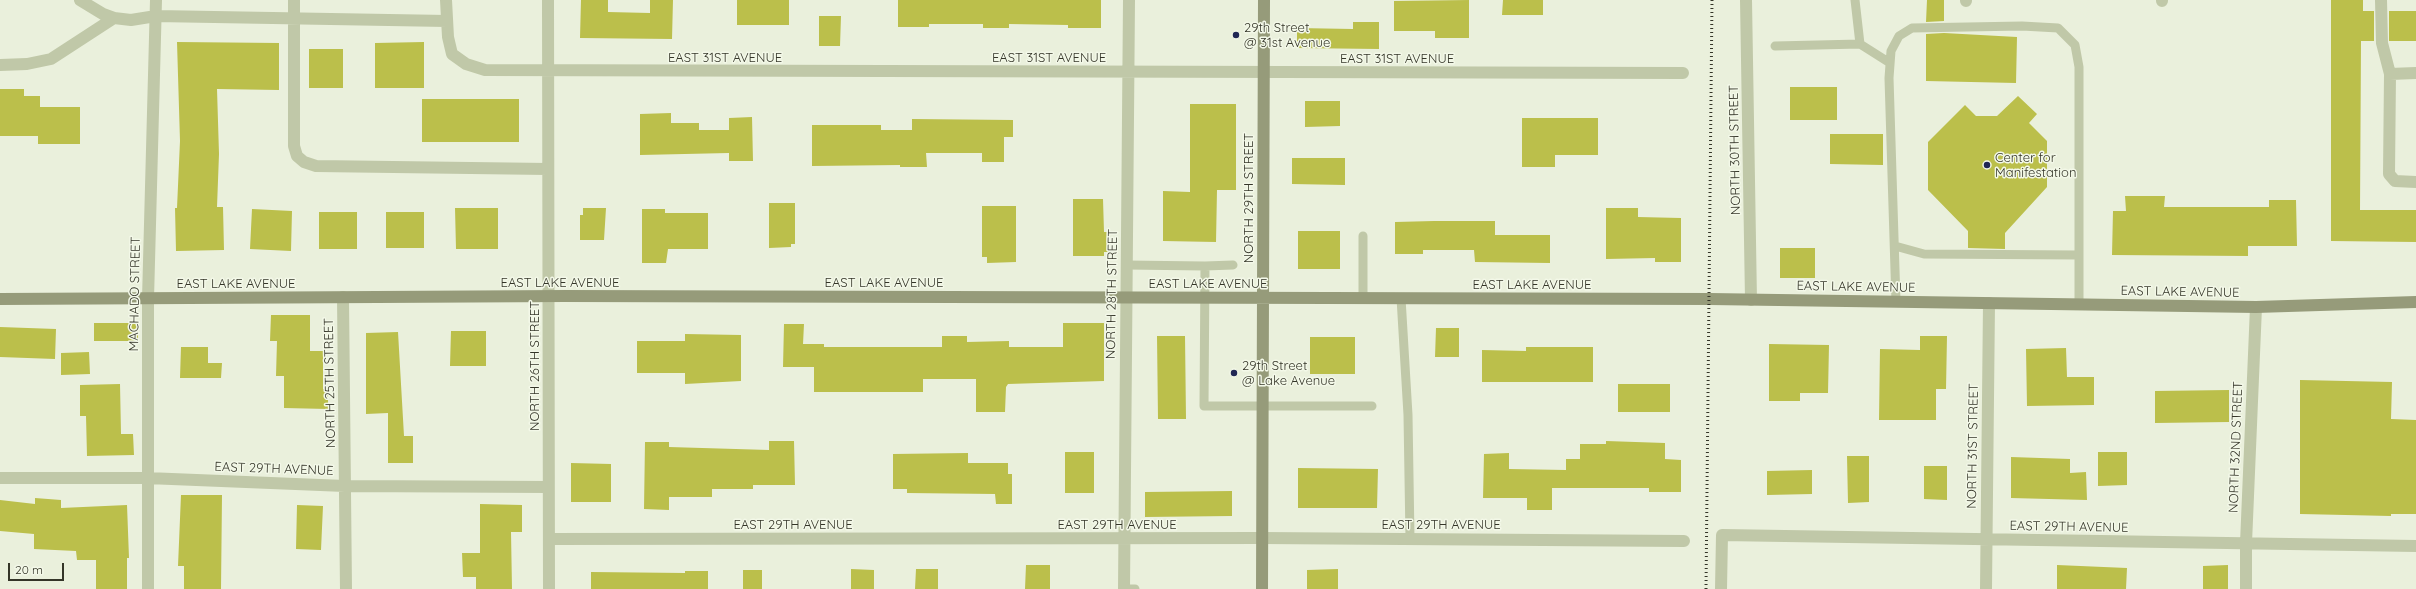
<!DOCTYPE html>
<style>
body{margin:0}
#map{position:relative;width:2416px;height:589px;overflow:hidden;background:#eaf0dc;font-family:Quicksand,sans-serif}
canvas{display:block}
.scale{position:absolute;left:8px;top:563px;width:56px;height:18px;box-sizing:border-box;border:2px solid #343528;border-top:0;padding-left:5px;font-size:12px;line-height:14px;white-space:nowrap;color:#343528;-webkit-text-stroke:3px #f3f8e8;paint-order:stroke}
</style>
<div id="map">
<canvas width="2416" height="589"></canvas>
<div class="scale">20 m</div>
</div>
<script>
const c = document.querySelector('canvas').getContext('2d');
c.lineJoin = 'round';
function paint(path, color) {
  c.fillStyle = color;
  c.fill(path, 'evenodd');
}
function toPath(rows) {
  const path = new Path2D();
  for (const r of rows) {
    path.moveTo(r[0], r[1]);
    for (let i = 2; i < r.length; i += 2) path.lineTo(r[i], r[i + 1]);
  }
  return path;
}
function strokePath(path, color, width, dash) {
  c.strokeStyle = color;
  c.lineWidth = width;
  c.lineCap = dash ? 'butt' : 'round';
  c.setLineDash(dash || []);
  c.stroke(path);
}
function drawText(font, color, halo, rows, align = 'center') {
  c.font = font + ' Quicksand,sans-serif';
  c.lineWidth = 3;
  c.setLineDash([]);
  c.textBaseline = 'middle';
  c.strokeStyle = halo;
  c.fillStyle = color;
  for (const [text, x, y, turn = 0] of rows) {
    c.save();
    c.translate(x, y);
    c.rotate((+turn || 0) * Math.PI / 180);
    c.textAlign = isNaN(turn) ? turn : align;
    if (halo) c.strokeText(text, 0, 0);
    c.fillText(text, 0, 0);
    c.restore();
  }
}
paint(toPath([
 [581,0,608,0,608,12,650,13,650,0,673,0,672,39,580,38],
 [737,0,789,0,789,25,737,25],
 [898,0,1101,0,1101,28,1068,28,1068,25,1009,24,1009,28,983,28,983,24,929,24,929,27,898,27],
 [1469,0,1469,38,1435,38,1435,31,1394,31,1394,1],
 [1503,0,1543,0,1543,15,1502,15],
 [1927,0,1944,0,1944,21,1926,22],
 [2331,0,2363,0,2363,11,2374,11,2374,41,2361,41,2360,210,2416,210,2416,242,2331,241],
 [2389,11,2416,11,2416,41,2389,41],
 [819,16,841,16,840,46,819,46],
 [1353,22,1379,22,1379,49,1297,48,1297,28,1353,29],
 [1944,33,2017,37,2016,83,1926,81,1926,34],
 [177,42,279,43,279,90,217,89,219,154,217,207,223,207,224,250,176,251,175,208,177,208,180,141],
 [424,42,424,88,375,88,375,43],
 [309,49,343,49,343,88,309,88],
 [1790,87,1837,87,1837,120,1790,120],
 [0,89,24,89,24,96,40,96,40,107,80,107,80,144,38,144,38,136,0,136],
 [2018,96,2037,114,2029,123,2047,141,2047,187,2005,233,2005,249,1968,248,1968,231,1928,190,1928,142,1965,105,1976,116,1997,116],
 [422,99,519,99,519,142,422,142],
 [1305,101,1340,101,1340,126,1305,127],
 [1190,104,1236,104,1236,190,1217,190,1216,242,1163,241,1163,191,1190,192],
 [671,113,671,123,699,123,699,130,729,130,729,118,752,117,753,161,729,161,729,153,640,155,640,114],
 [1522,118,1598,118,1598,155,1555,155,1555,167,1522,167],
 [912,119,1013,120,1013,137,1004,137,1004,162,982,162,982,153,926,153,927,167,900,167,900,165,812,166,812,125,881,125,881,130,912,130],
 [1830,134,1883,134,1883,165,1830,164],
 [1292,158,1345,158,1345,185,1292,184],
 [2125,196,2165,196,2164,207,2269,207,2269,200,2296,200,2297,246,2248,246,2248,256,2112,255,2113,211,2126,211],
 [1073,199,1103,199,1104,232,1109,232,1109,252,1104,252,1104,256,1073,256],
 [769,203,795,203,795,244,791,244,791,247,769,248],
 [982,206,1016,206,1016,262,987,263,987,257,982,257],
 [455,208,498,208,498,249,456,249],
 [583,208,606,208,604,240,580,240,580,215,583,215],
 [1606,208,1638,208,1638,217,1681,218,1681,262,1655,262,1655,258,1606,259],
 [252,209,292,211,291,251,250,249],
 [642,209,665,209,665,213,708,213,708,249,668,249,666,263,642,263],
 [319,212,357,212,357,249,319,249],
 [386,212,424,212,424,248,386,248],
 [1434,221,1495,221,1495,235,1550,235,1550,263,1475,262,1474,250,1423,250,1423,254,1395,254,1395,222],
 [1298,231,1340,231,1340,269,1298,269],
 [1780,248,1815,248,1815,278,1780,278],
 [271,315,310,315,310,351,323,351,323,389,328,389,328,409,284,408,284,376,276,376,277,341,270,341],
 [94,323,138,323,138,341,94,341],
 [1063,323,1104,323,1104,381,1008,384,1006,387,1005,412,976,412,976,379,923,379,923,392,814,392,814,367,783,367,784,324,804,324,803,344,824,344,824,347,942,347,942,336,967,336,967,342,1009,341,1009,347,1063,347],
 [0,327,56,329,55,359,0,357],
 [1436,328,1459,328,1459,357,1435,357],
 [451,331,486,331,486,366,450,366],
 [398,332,404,436,413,436,413,463,388,463,388,413,366,414,366,333],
 [685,334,741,335,741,381,685,384,685,373,637,373,637,341,685,341],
 [1157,336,1185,336,1186,419,1158,419],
 [1920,336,1947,336,1946,389,1936,389,1936,420,1879,420,1880,349,1920,350],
 [1310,337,1355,337,1355,374,1310,374],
 [1769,344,1829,345,1828,393,1800,393,1800,401,1769,401],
 [181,347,208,347,208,363,222,363,221,378,180,378],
 [1526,347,1593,347,1593,382,1482,382,1482,350,1526,351],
 [2066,348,2067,377,2094,377,2094,405,2027,406,2026,349],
 [89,352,90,374,61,375,61,353],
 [2300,380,2392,382,2391,419,2416,420,2416,514,2391,514,2391,516,2300,514],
 [120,384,121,434,133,434,134,455,87,456,86,416,80,416,80,385],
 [1618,384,1670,384,1670,412,1618,412],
 [2229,390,2229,422,2155,423,2155,391],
 [769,441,794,441,795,485,753,485,753,489,712,489,712,497,669,497,669,510,644,509,645,442,669,442,669,447,769,450],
 [1606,441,1665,443,1665,459,1681,460,1681,492,1649,492,1649,488,1552,488,1552,510,1527,510,1527,498,1483,498,1484,454,1509,453,1509,469,1566,470,1566,459,1580,459,1580,444,1606,444],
 [1065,452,1094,452,1094,493,1065,493],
 [2098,452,2127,452,2127,485,2098,486],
 [968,453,968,463,1008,463,1008,474,1012,474,1012,504,996,504,995,494,907,493,907,489,893,489,893,454],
 [1847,456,1869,456,1869,502,1848,503],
 [2011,457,2070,459,2070,473,2086,472,2087,500,2011,498],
 [571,463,611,464,611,502,571,502],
 [1924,466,1947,466,1947,500,1924,499],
 [1298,468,1378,469,1377,508,1298,508],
 [1812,470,1812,494,1767,495,1767,471],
 [1232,491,1232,516,1145,517,1145,492],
 [181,495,222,495,221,589,184,589,184,566,178,566],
 [35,498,61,500,61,508,127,505,129,558,127,558,127,589,96,589,96,560,77,560,76,551,34,549,34,534,0,531,0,500,35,504],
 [480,504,522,505,522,532,511,532,512,589,476,589,476,577,463,577,462,553,480,553],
 [297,505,323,506,321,550,296,549],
 [1026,565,1050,565,1050,589,1025,589],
 [2057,565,2127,568,2126,589,2057,589],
 [2228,565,2228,589,2203,589,2203,566],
 [851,569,874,570,874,589,851,589],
 [916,569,938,569,938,589,915,589],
 [1338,569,1338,589,1307,589,1307,570],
 [743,570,762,570,762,589,743,589],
 [685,571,708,571,708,589,591,589,591,572,685,573]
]), '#bbbf4b');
strokePath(toPath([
 [1855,0,1860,44,1890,63],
 [1775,46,1860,44],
 [1895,246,1924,254,2078,255],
 [1126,265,1205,266,1204,406,1372,406],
 [1205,266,1233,265],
 [1363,298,1363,236],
 [1401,298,1408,415,1410,539],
 [1896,302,1889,78,1891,51,1899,36,1912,28,2022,26,2058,28,2075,45,2079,67,2079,304],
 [1124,589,1135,589]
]), '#c0c8a8', 9);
strokePath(toPath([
 [80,0,103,14,114,18,131,20,156,16,447,21],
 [294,0,294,146,297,156,304,162,316,166,548,169],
 [446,0,448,37,452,54,466,64,485,70,1683,73],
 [548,0,549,589],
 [1746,0,1751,300],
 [2381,0,2382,43,2390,74,2389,174,2395,181,2416,182],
 [1966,1,1966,0],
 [2162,1,2162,0],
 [0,65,27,64,51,59,114,18],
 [2390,74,2416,73],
 [343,297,346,589],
 [0,478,147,478,345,486,548,487],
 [549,539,1262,538,1684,541],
 [148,589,148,299,156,0],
 [1124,589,1129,0],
 [1721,589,1722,535,2416,546],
 [1986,589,1989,303],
 [2246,589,2246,543,2256,307]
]), '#c0c8a8', 12);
strokePath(toPath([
 [0,299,566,296,1710,299,2256,307,2416,302],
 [1262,589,1264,0]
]), '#969b7a', 12);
strokePath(toPath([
 [1706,589,1712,0]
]), '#343528', 3, [1, 3]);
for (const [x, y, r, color] of [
 [1236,35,4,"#202754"],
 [1987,165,4,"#202754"],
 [1234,373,4,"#202754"]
]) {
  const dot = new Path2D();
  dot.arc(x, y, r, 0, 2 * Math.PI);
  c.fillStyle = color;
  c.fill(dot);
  strokePath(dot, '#f3f8e8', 1.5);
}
drawText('13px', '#343528', '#f3f8e8', [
 ["29th Street",1244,28],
 ["@ 31st Avenue",1244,43],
 ["Center for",1995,158],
 ["Manifestation",1995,173],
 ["29th Street",1242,366],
 ["@ Lake Avenue",1242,381]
], 'left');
drawText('13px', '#343528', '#f3f8e8', [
 ["EAST 31ST AVENUE",725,58],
 ["EAST 31ST AVENUE",1049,58],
 ["EAST 31ST AVENUE",1397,59],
 ["NORTH 30TH STREET",1735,150,-91],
 ["NORTH 29TH STREET",1249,198,-90],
 ["EAST LAKE AVENUE",560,283],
 ["EAST LAKE AVENUE",884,283],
 ["EAST LAKE AVENUE",236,284],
 ["EAST LAKE AVENUE",1208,284],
 ["EAST LAKE AVENUE",1532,285],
 ["EAST LAKE AVENUE",1856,287,1],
 ["EAST LAKE AVENUE",2180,292,1],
 ["MACHADO STREET",135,294,-89],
 ["NORTH 28TH STREET",1112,294,-89],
 ["NORTH 26TH STREET",535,366,-90],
 ["NORTH 25TH STREET",330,383,-91],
 ["NORTH 31ST STREET",1973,446,-89],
 ["NORTH 32ND STREET",2236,447,-88],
 ["EAST 29TH AVENUE",274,469,2],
 ["EAST 29TH AVENUE",793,525],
 ["EAST 29TH AVENUE",1117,525],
 ["EAST 29TH AVENUE",1441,525],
 ["EAST 29TH AVENUE",2069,527,1]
]);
</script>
